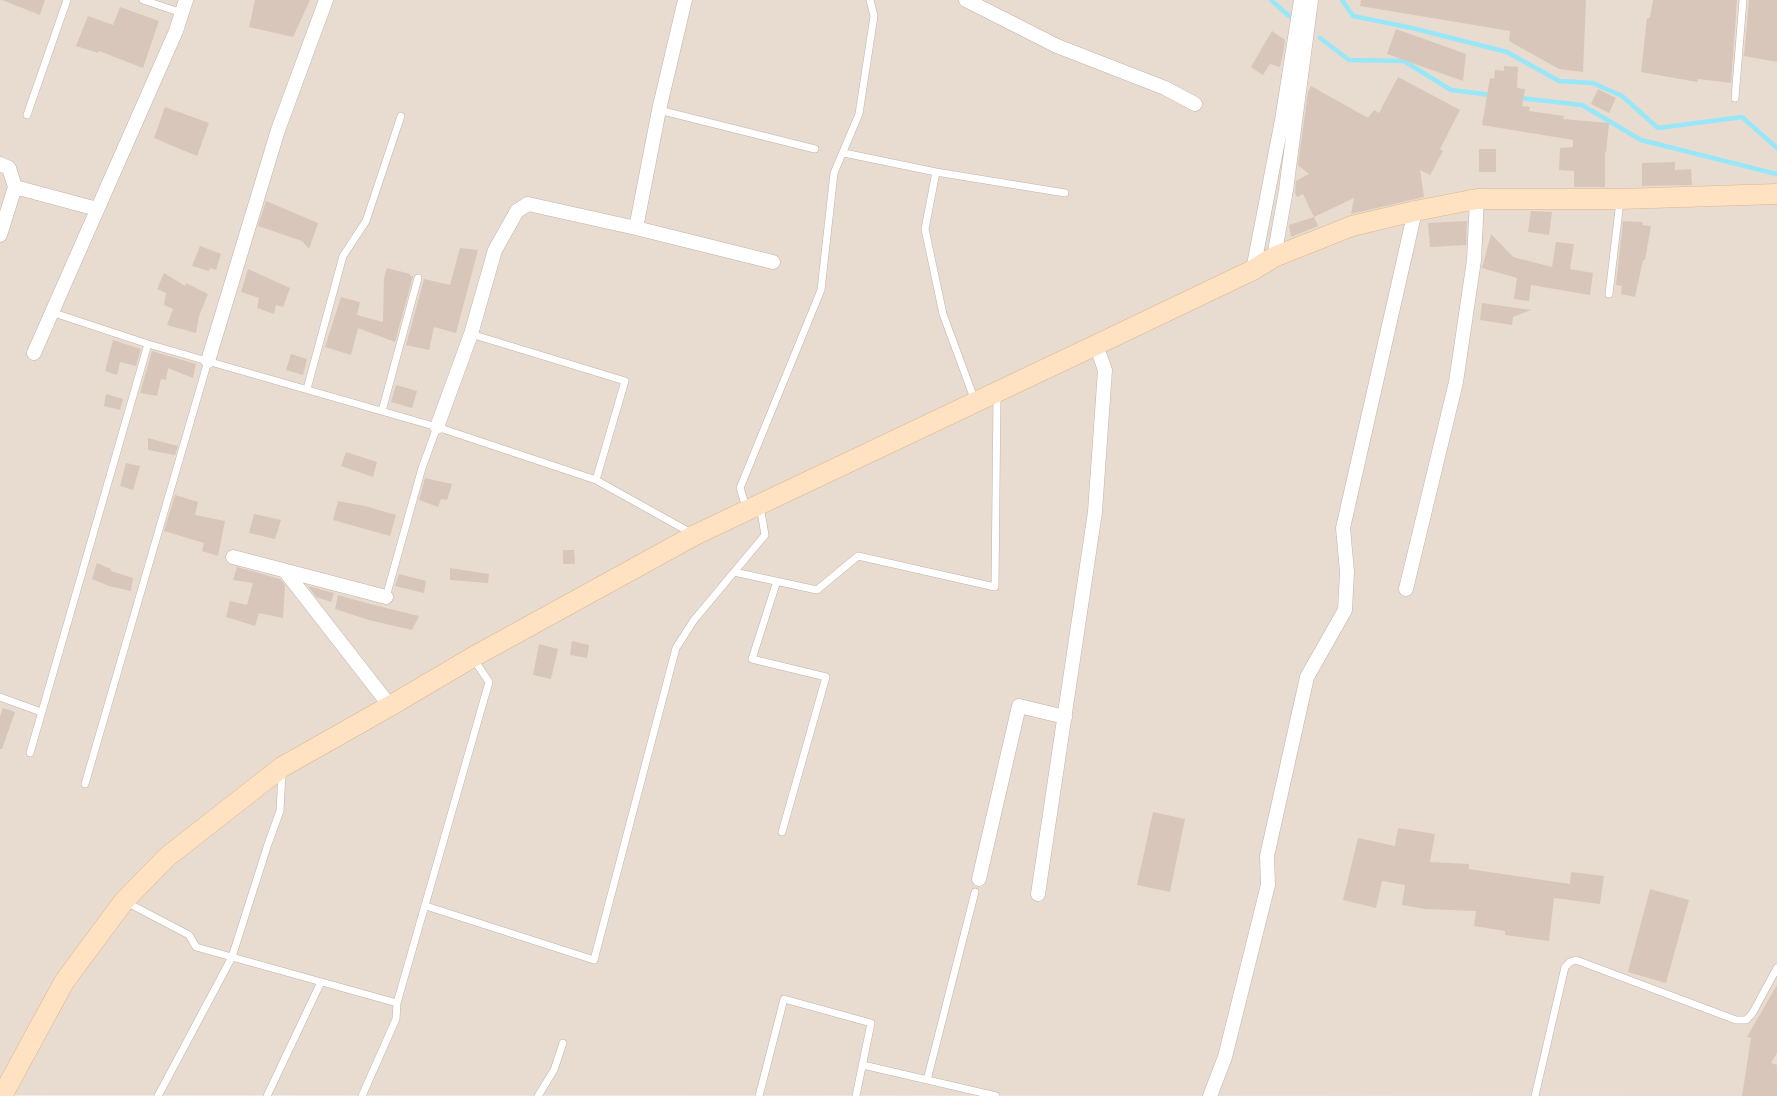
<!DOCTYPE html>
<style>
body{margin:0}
canvas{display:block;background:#f4ebe2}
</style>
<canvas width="1777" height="1096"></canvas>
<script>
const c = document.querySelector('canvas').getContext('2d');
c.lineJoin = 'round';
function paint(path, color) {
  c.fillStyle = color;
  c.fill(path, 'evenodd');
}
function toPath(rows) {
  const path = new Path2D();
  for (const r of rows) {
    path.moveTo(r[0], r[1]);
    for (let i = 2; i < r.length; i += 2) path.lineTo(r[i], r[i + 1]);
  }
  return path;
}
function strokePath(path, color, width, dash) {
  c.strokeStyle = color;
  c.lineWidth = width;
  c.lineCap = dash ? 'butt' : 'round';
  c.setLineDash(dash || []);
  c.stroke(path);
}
paint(toPath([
 [0,0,1777,0,1777,1096,0,1095]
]), '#e8dbd0');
strokePath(toPath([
 [1271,0,1289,16],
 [1342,0,1353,16,1412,28,1507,52,1559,81,1593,83,1622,96,1658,128,1742,117,1777,148],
 [1320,38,1349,60,1404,61,1451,90,1491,95],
 [1520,98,1582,105,1641,140,1777,174]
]), '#97e7f8', 4.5);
paint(toPath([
 [2,0,45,0,40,15],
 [255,0,310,0,293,37,249,27],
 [1361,0,1586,0,1583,72,1559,69,1509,41,1510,31,1360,6],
 [1653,0,1737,0,1731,83,1698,79,1697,82,1641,72,1647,18,1650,18],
 [1749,0,1777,0,1777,62,1744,56],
 [120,7,159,21,143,68,99,51,98,53,76,46,88,16,113,25],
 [1396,29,1466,54,1463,81,1387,54],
 [1272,31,1285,40,1283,54,1280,67,1270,64,1263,75,1251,67],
 [1504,66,1518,67,1517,88,1525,89,1522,106,1530,107,1529,111,1564,116,1563,119,1609,123,1606,152,1605,152,1605,187,1574,187,1574,171,1559,170,1560,148,1573,147,1573,140,1482,125,1490,78,1494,79,1495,70,1504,71],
 [1398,77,1460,110,1440,149,1443,151,1430,175,1420,170,1424,197,1351,214,1354,198,1314,217,1303,194,1297,197,1295,193,1296,181,1309,174,1298,165,1308,92,1311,86,1368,118,1374,110,1379,113],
 [1598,89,1616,98,1609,113,1591,104],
 [165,107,209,123,197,156,154,138],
 [1479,149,1496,149,1496,172,1479,172],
 [1675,162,1675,170,1691,169,1692,185,1642,186,1642,163],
 [266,201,318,223,309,249,302,241,258,226],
 [1531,211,1552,212,1549,235,1528,232],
 [1314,217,1318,226,1291,237,1289,225],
 [1467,221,1466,245,1430,247,1428,223],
 [1623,221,1643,222,1642,225,1651,226,1645,260,1643,260,1635,297,1621,294,1622,286,1616,285],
 [1491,234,1513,257,1552,267,1556,242,1574,244,1570,269,1593,273,1590,295,1531,285,1529,301,1514,299,1517,278,1482,268],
 [200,246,221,254,216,270,210,268,209,271,192,266],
 [460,248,478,250,456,333,434,327,429,350,406,345,424,279,450,285],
 [387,268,410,274,410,276,413,276,395,342,358,328,351,355,325,347,341,297,360,302,357,315,383,322,384,278],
 [248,269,290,288,283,307,276,305,274,314,257,308,259,298,241,292],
 [164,273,185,286,186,283,208,294,199,316,196,333,167,325,173,309,164,305,166,293,157,289],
 [1482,303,1531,310,1513,317,1512,325,1480,320],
 [113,340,141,349,136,366,120,362,117,375,105,371],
 [152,351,196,364,193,378,168,368,166,380,161,379,157,396,140,393],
 [291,354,307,359,303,375,286,370],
 [396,385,417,391,412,408,391,402],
 [106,394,123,399,120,410,104,406],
 [148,438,178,446,175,455,148,450],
 [346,452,377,462,373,477,341,466],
 [126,463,140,466,133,490,120,486],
 [425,478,452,484,447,500,441,499,438,507,419,500],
 [175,495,198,502,195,515,225,521,218,556,202,551,204,543,164,531],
 [338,501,365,506,396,515,390,536,333,520],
 [254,514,281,520,275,539,249,533],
 [563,550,574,550,575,564,563,564],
 [97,563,111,569,111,571,133,578,131,591,109,586,92,579],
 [237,567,280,579,285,585,283,618,259,613,255,626,226,617,230,601,247,605,253,583,233,580],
 [450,568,489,574,488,583,450,580],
 [399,574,426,581,424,593,395,586],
 [308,586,334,593,331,602,316,597],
 [338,595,374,605,419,616,412,630,369,620,335,609],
 [572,641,589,645,587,658,570,655],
 [539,644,558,649,551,679,533,675],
 [3,708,15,712,2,749,0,749,0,717],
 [1153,812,1185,819,1170,892,1137,885],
 [1398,828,1435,834,1430,862,1469,864,1469,869,1570,884,1571,872,1604,876,1600,904,1554,898,1549,941,1505,935,1505,931,1474,926,1476,911,1425,909,1402,905,1405,885,1382,881,1376,908,1343,900,1358,838,1395,846],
 [1650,889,1689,900,1666,983,1628,972],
 [1777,985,1777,1053,1771,1063,1777,1065,1777,1096,1742,1096,1751,1038,1747,1037]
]), '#d9c6ba');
const lane = toPath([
 [143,0,182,13],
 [1735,98,1743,0],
 [659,110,815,149],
 [27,115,67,0],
 [844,153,936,172,1065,193],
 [936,172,925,229,943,314,975,401],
 [1609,294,1620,201],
 [51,312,148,344,437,427,596,480,693,534],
 [471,334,625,381,596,480],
 [307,389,343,256,366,221,401,116],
 [382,411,418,278],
 [746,507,740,488,821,290,834,173,859,114,874,16,870,0],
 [734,572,817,590,858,556,995,587,997,395],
 [777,581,752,659,826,677,782,832],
 [386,597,422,468,437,427],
 [0,697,41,712],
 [30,753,148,344],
 [85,784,208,361],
 [126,902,189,935,196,947,397,1003],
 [426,906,594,960,676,648,694,620,765,535,760,506],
 [863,1065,996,1096],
 [927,1080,975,892],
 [158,1096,232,957,268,844,280,811,282,772],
 [267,1096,321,982],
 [362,1096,396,1019,397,1003,489,682,473,658],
 [538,1096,554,1070,563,1043],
 [759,1096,784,999,871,1023,856,1096],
 [1535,1096,1565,967,1570,962,1576,960,1736,1020,1746,1020,1752,1014,1777,968]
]);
const street = toPath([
 [966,0,1057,46,1165,88,1195,104],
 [0,164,9,168,15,187,97,209],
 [636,228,659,110,685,0],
 [0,235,15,187],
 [1274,257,1286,190,1311,0],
 [1253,270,1282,120,1301,0],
 [34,353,176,31,186,0],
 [208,361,278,130,326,0],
 [437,427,471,334,495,250,517,211,528,204,636,228,773,262],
 [233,557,386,597],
 [285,571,390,706],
 [1406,589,1456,382,1474,260,1477,199],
 [979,879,1019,706,1065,717],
 [1038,894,1095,512,1105,370,1096,345],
 [1210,1096,1225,1057,1268,885,1267,856,1307,677,1345,610,1347,572,1343,528,1415,211]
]);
const secondary = toPath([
 [2,1096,64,982,124,901,167,857,282,767,390,706,473,657,695,535,1096,345,1253,270,1274,257,1352,226,1415,211,1477,199,1620,199,1777,194]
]);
strokePath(lane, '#c3b3a7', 8);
strokePath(street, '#c3b3a7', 15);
strokePath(secondary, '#dcb68e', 21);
strokePath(lane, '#fff', 7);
strokePath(street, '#fff', 14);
strokePath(secondary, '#ffe2c1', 20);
</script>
